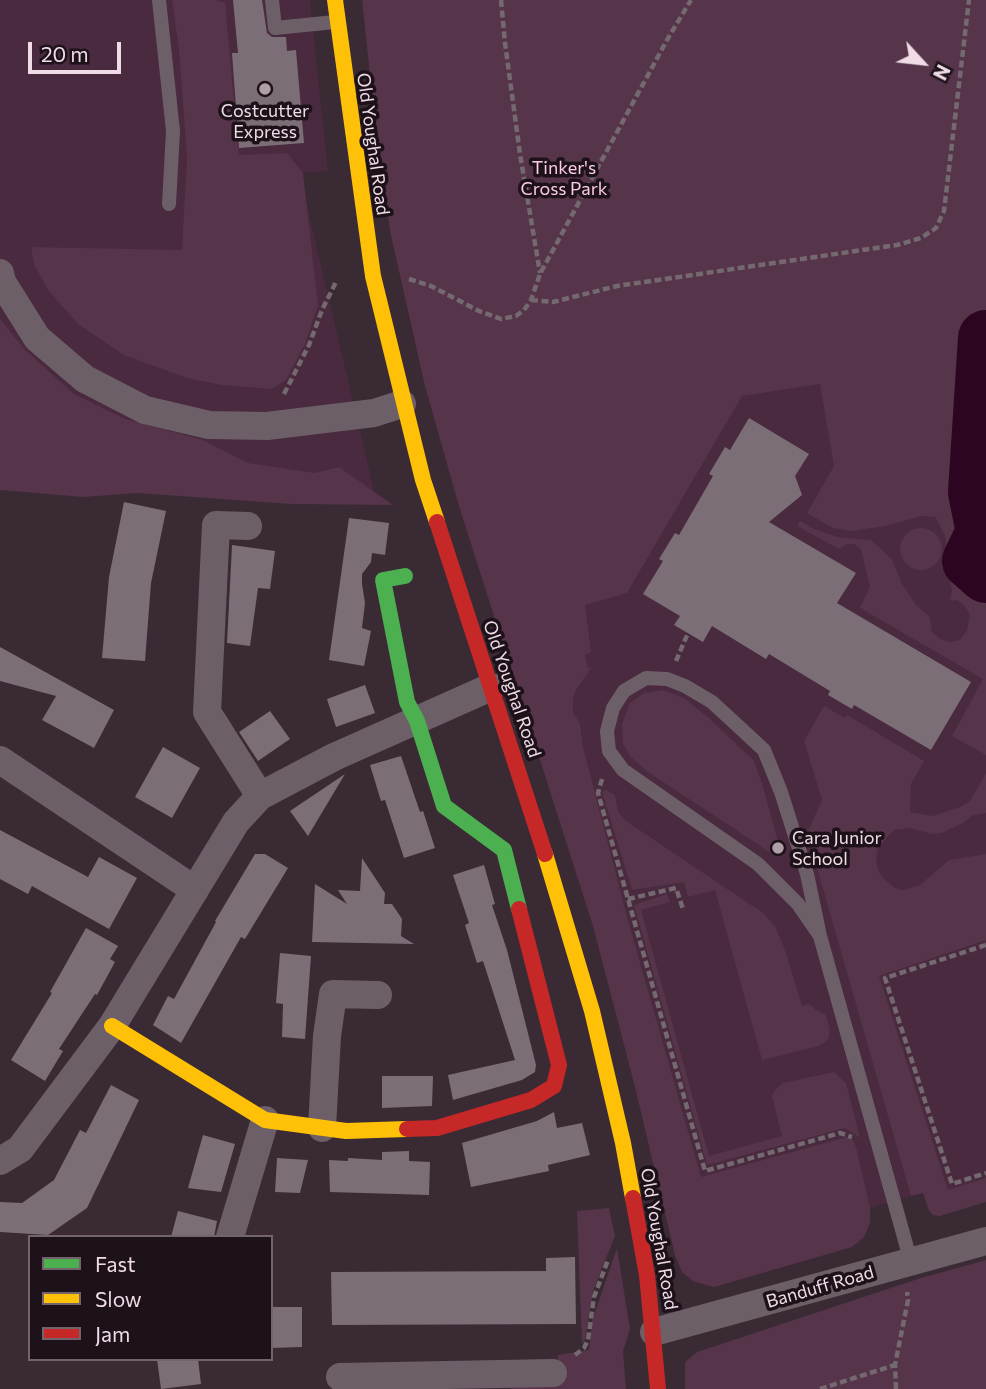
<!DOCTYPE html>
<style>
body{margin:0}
#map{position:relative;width:986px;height:1389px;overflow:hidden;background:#392a34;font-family:Commissioner,sans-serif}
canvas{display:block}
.legend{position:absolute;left:28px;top:1235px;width:245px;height:126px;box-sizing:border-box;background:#1e121a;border:2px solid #72636c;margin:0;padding:9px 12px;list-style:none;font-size:21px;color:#efdce7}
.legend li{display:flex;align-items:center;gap:14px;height:35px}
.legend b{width:35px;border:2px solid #72636c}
.north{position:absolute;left:888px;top:28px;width:70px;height:70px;-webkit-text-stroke:5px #1e121a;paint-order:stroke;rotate:117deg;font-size:19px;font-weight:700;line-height:28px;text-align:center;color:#efdce7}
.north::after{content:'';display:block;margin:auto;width:24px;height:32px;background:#efdce7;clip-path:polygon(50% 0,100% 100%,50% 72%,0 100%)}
.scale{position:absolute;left:28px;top:42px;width:93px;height:32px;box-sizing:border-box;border:4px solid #efdce7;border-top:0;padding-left:9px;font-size:21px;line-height:24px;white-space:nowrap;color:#efdce7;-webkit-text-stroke:5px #1e121a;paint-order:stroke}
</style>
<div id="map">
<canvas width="986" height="1389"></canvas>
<ul class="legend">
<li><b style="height:9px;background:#4caf50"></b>Fast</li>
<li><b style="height:9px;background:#ffc107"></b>Slow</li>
<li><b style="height:9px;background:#c62828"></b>Jam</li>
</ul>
<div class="north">N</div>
<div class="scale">20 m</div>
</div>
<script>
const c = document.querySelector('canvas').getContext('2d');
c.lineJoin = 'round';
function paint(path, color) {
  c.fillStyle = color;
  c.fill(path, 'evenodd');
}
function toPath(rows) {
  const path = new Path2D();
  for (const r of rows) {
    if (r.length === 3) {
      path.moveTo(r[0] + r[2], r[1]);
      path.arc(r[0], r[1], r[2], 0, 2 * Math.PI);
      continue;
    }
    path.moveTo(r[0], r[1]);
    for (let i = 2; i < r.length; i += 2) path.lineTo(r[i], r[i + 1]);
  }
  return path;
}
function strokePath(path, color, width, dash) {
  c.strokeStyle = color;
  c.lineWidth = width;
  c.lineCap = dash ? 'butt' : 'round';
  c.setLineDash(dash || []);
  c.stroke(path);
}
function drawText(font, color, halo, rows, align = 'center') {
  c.font = font + ' Commissioner,sans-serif';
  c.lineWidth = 7;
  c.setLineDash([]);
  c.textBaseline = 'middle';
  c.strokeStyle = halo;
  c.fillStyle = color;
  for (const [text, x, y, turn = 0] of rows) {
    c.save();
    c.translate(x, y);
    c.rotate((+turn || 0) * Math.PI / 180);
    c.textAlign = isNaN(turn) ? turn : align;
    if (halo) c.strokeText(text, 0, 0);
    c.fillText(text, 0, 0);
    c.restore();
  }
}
paint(toPath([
 [0,0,189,0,203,146,302,185,377,503,0,481],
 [216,0,310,0,328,171,232,177],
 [918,305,986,627,986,1194,929,1191,870,1208,870,1223,864,1237,852,1247,714,1287,706,1286,693,1281,682,1272,675,1255,635,1087,593,926,458,503]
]), '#492a3e');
paint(toPath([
 [172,0,216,0,225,3,239,155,287,153,303,173,318,305,305,344,286,380,272,389,222,385,187,378,124,355,78,324,48,290,34,264,31,247,182,250,187,158,179,49],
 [362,0,986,0,986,755,952,736,983,679,860,608,870,587,861,549,854,544,847,544,839,549,797,526,800,521,814,529,837,537,871,540,892,559,902,584,916,605,930,617,932,632,940,639,949,642,960,640,967,630,970,615,964,605,957,600,950,601,952,590,950,582,948,573,941,567,947,550,945,535,935,517,921,516,886,526,851,531,833,528,807,513,834,466,820,384,742,396,627,593,585,605,591,652,585,655,588,668,592,667,576,690,573,698,573,712,580,724,583,747,627,917,701,1177,847,1137,853,1140,856,1147,870,1208,870,1223,864,1237,852,1247,714,1287,693,1281,682,1272,675,1255,635,1087,593,926,458,503,424,382,390,231,377,141],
 [0,319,24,349,74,394,125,419,203,440,248,463,315,473,339,467,393,505,291,504,137,493,83,497,0,490],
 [921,549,21],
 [663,690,684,698,710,719,754,761,762,783,780,849,777,854,771,853,648,772,631,757,623,744,622,724,630,703,644,693],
 [824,706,845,718,847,715,924,761,911,784,910,812,933,816,960,807,970,801,986,773,986,813,973,815,963,823,942,833,932,834,909,828,894,830,878,848,876,859,878,870,884,879,895,888,903,890,920,885,949,860,986,854,986,940,879,976,948,1190,986,1178,986,1202,940,1216,933,1215,929,1211,923,1193,911,1196,807,833,822,800,804,741],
 [606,790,615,795,618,812,626,821,763,913,776,928,786,953,802,1006,809,1004,816,1010,826,1015,830,1030,828,1040,818,1046,762,1060,715,890,688,897,684,882,632,890,602,792],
 [667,894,670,902,641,910,709,1156,782,1136,772,1096,776,1089,783,1083,834,1072,846,1083,860,1138,845,1128,707,1165,634,905],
 [609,1208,615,1236,593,1291,585,1340,582,1344,577,1211],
 [617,1248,630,1329,623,1351,626,1389,511,1389,512,1387,558,1384,558,1355,589,1350,592,1321],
 [986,1260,986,1389,685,1389,685,1362,697,1352,921,1278]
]), '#56344a');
strokePath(toPath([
 [986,338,976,492,984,532,970,561,986,575]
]), '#2c0521', 56);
paint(toPath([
 [233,0,262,0,267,33,272,37,286,37,287,51,296,50,304,143,239,148,232,53,238,53],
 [749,418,809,454,795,476,802,495,769,522,856,573,837,603,971,682,931,750,854,705,852,709,828,695,830,691,769,654,766,659,712,626,703,642,674,625,680,616,643,594,663,561,659,559,675,533,679,535,713,476,709,474,725,447,730,450],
 [124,502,166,511,151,583,145,661,102,658,109,577],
 [349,518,389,523,385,555,372,553,371,562,362,574,362,584,365,603,362,628,371,631,364,666,329,660],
 [232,545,275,551,270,589,258,588,250,646,227,643],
 [0,647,114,710,94,748,42,720,56,696,0,681],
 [365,685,375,713,336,727,327,699],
 [270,711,290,739,258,761,239,732],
 [163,747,200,768,172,818,135,797],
 [401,756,420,812,423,811,424,814,435,848,404,858,385,800,381,801,370,765],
 [345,774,308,836,290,811],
 [0,830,88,877,99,857,137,878,109,929,32,886,28,894,0,879],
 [255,854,265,854,288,868,245,939,241,937,181,1043,153,1025,168,996,174,999,216,922,215,921],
 [362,858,385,893,384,904,392,904,402,919,401,936,414,944,312,942,315,884,347,904,338,890,360,891],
 [484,865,495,904,492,905,507,950,536,1065,535,1072,522,1080,453,1100,448,1075,515,1060,483,961,477,963,465,925,469,923,453,875],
 [86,928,118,946,110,959,115,962,97,995,95,994,59,1049,63,1051,45,1081,11,1060,52,993,50,992],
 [280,953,311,956,305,1039,282,1037,283,1004,276,1003],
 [382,1076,433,1076,432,1106,382,1108],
 [111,1085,139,1100,87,1208,48,1235,0,1232,0,1202,22,1203,54,1180,80,1130,86,1133],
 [554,1112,557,1128,582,1123,590,1155,548,1165,549,1171,471,1187,462,1143,537,1121],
 [203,1135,235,1144,221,1192,188,1188],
 [409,1151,409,1161,430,1162,429,1195,330,1192,329,1160,348,1161,348,1158,382,1160,382,1152],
 [277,1158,308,1160,300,1193,275,1192],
 [178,1211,217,1221,214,1237,171,1237],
 [575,1257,576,1324,332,1325,331,1272,546,1271,546,1258],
 [271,1307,302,1307,302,1347,271,1348],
 [157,1359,198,1359,201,1384,161,1389]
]), '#7c6e77');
strokePath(toPath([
 [501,0,505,43,520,154,540,273],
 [409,279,431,286,479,311,501,319,516,316,524,310,531,300,540,274,667,40,691,0],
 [531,300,553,302,617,286,897,245,921,238,936,228,944,211,969,0],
 [284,394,309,345,322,310,337,280],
 [676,661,688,633],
 [602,779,598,793,705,1171,840,1133,852,1137],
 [628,899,676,888,683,909],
 [986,945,885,978,952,1184,986,1173],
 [575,1355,584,1348,588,1340,594,1297,608,1260],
 [820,1389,895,1365],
 [896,1389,895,1365,908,1300,907,1292]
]), '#756970', 4.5, [7, 3.5]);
strokePath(toPath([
 [159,0,173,131,169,204],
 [272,0,275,28,335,22],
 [820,936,798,904,758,864,623,770,609,751,607,731,613,708,624,691,646,678,667,679,685,686,712,702,764,750,781,792,807,874,820,936,911,1262]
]), '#6d5f68', 14);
strokePath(toPath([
 [0,273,2,282,37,338,85,379,145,410,209,425,267,426,374,413,402,404],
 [248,526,216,525,207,712,260,796],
 [0,760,195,890],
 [322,1128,327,1036,333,994,378,995],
 [0,1161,20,1149,112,1026,236,822,260,796,334,757,491,687],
 [230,1237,265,1120],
 [654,1332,986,1241],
 [340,1377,553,1373]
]), '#6d5f68', 28);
strokePath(toPath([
 [405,576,383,580,407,702,417,721,444,806,504,850,519,909]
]), '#4caf50', 16);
strokePath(toPath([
 [335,0,373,276,423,480,437,522],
 [545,854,592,1011,623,1143,633,1198],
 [112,1026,265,1120,346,1131,407,1129]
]), '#ffc107', 16);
strokePath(toPath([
 [437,522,545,854],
 [407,1129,437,1128,531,1100,554,1086,559,1065,519,909],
 [633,1198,647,1275,658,1389]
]), '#c62828', 16);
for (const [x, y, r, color] of [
 [265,89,7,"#af9ea8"],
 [778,848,7,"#af9ea8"]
]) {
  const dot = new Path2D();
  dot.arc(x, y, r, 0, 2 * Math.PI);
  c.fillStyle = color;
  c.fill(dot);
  strokePath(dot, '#1e121a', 2.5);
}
drawText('18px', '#efdce7', '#1e121a', [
 ["Costcutter",265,111],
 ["Express",265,132],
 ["Cara Junior",792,838,"left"],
 ["School",792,859,"left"]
]);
drawText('18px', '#efdce7', '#1e121a', [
 ["Old Youghal Road",373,144,82],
 ["Old Youghal Road",512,689,71],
 ["Old Youghal Road",659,1239,80],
 ["Banduff Road",820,1287,-16]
]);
drawText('18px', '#fbcae7', '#1e121a', [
 ["Tinker's",564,168],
 ["Cross Park",564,189]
]);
</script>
